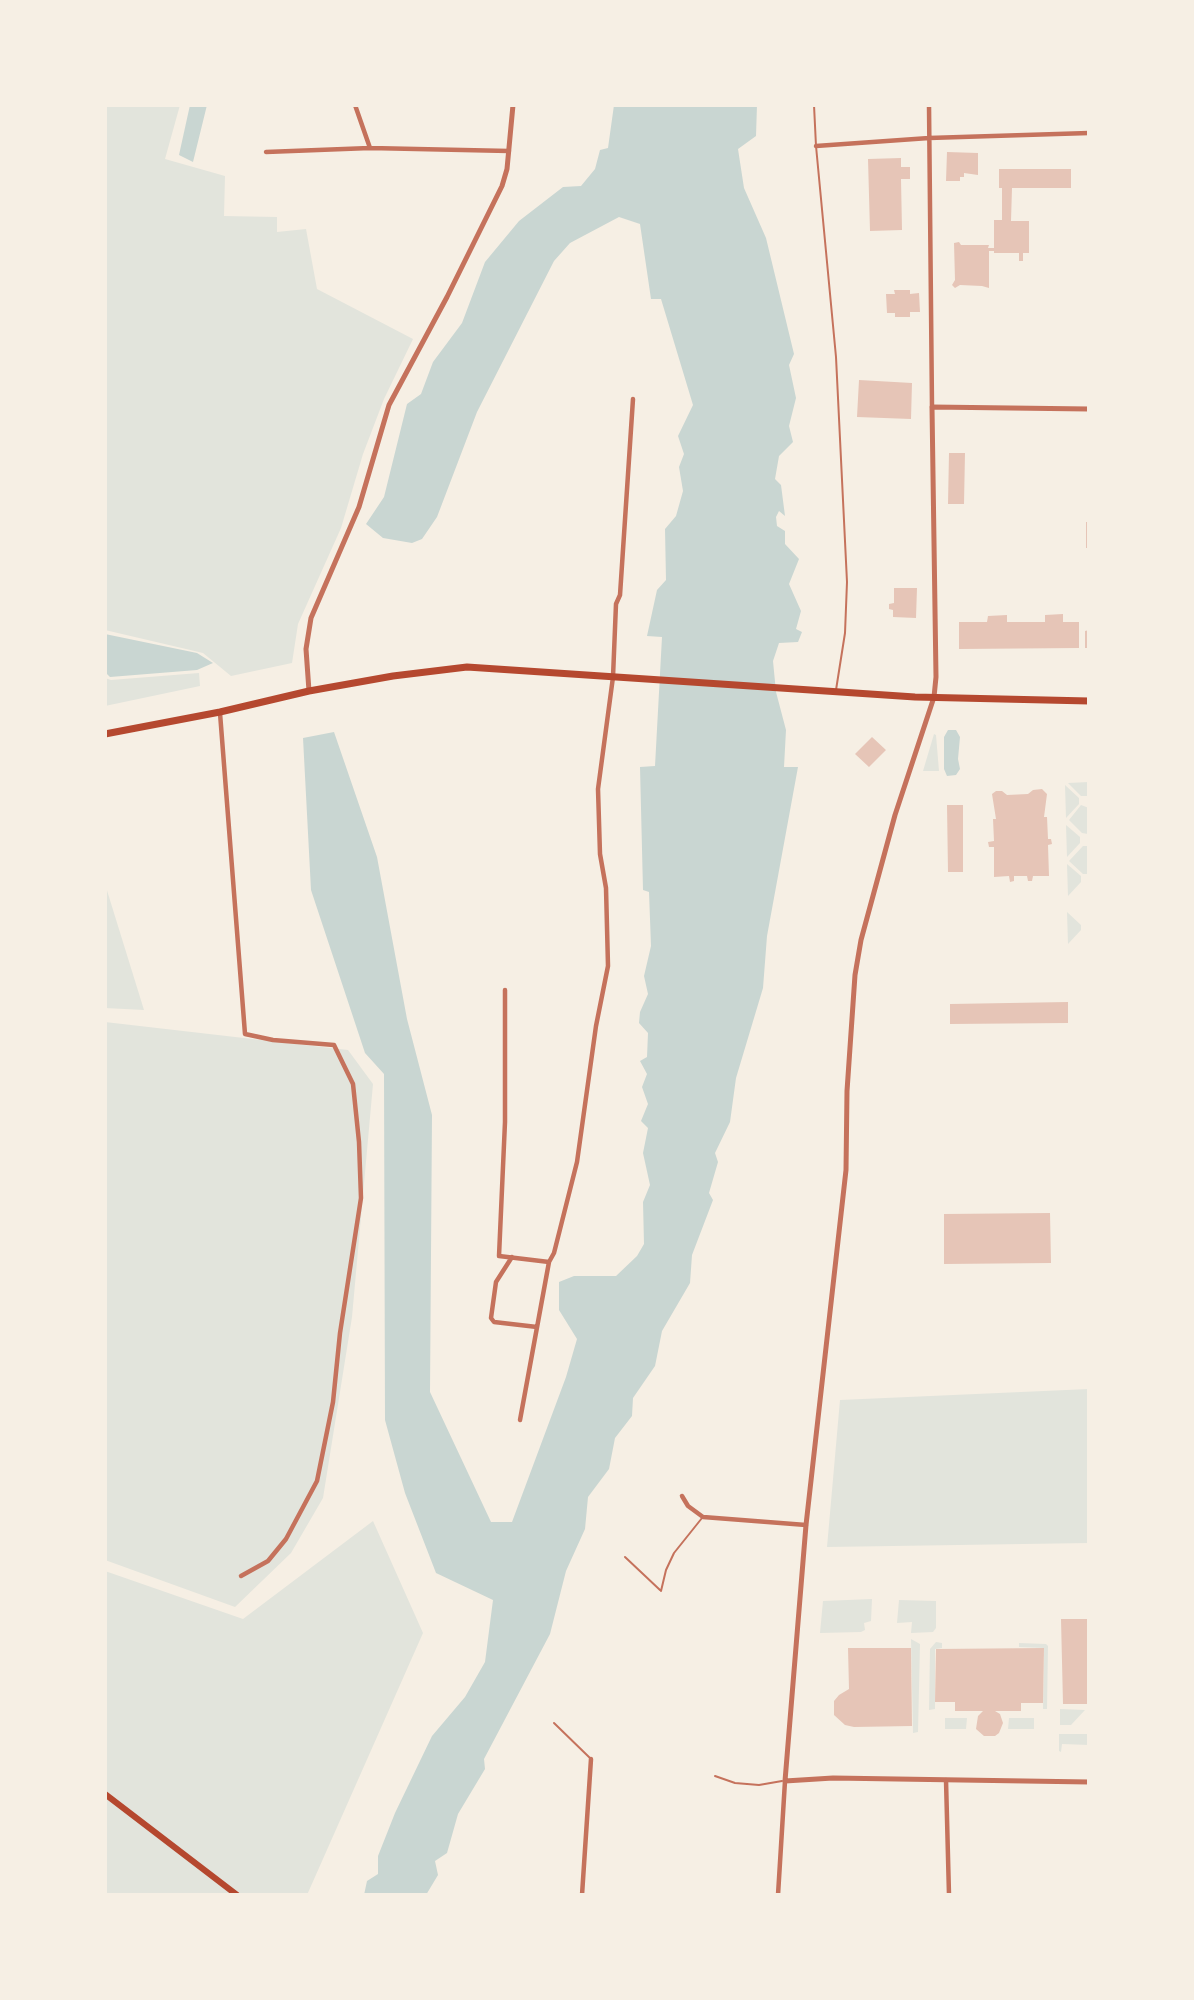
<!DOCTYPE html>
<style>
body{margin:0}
#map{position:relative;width:1194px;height:2000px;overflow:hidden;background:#f6efe4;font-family:Spectral,serif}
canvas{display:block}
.frame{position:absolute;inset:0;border:107px solid #f6efe4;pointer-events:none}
</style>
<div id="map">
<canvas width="1194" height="2000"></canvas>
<div class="frame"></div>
</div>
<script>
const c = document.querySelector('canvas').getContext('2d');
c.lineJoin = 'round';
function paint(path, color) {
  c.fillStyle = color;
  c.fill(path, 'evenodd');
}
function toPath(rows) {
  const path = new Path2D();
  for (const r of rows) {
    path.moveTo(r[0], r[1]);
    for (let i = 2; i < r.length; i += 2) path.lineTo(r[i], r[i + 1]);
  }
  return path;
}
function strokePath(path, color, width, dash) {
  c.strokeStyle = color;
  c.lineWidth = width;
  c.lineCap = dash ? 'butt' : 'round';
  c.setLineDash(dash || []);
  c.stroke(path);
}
paint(toPath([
 [105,105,180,105,165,159,225,176,224,216,277,217,277,232,306,229,317,289,413,339,384,399,363,454,341,528,298,624,292,663,231,676,203,653,105,630],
 [199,673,200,686,105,706,105,678,111,680],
 [934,734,936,735,939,771,923,771],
 [1089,782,1087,796,1081,796,1068,783],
 [1065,785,1079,798,1079,804,1066,818],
 [1081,805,1089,808,1088,834,1082,833,1069,820],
 [1066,825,1080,837,1080,843,1067,857],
 [1083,846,1089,846,1088,874,1083,874,1069,861],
 [1067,864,1081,876,1081,882,1068,896],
 [105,884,144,1010,105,1008],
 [1067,912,1081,925,1081,930,1068,944],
 [105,1022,348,1050,373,1084,352,1317,323,1498,291,1553,235,1607,105,1560],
 [1089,1389,1089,1543,827,1547,840,1400],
 [373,1521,423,1633,307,1895,105,1895,105,1571,243,1619],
 [872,1599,871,1621,864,1623,865,1630,861,1632,820,1633,823,1601],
 [899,1600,936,1601,936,1628,933,1632,911,1633,912,1622,897,1623],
 [911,1639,920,1644,918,1732,913,1733],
 [936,1642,942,1643,942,1648,935,1649,935,1709,929,1710,930,1649],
 [1019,1643,1046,1644,1048,1646,1047,1709,1043,1709,1044,1648,1019,1647],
 [1060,1709,1085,1710,1071,1725,1060,1725],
 [945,1718,967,1718,966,1729,945,1729],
 [1009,1718,1034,1718,1034,1729,1008,1729],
 [1059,1734,1089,1734,1089,1745,1062,1744,1061,1752,1059,1751]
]), '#e2e4dc');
paint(toPath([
 [190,105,207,105,193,162,179,155],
 [614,105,757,105,756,136,738,149,744,188,766,238,794,354,789,365,796,398,789,426,793,442,779,456,775,479,781,485,785,516,779,511,776,517,777,526,785,531,785,544,799,559,789,584,801,611,796,629,802,632,798,642,779,643,773,661,776,692,786,730,784,767,798,767,767,936,763,988,736,1078,730,1122,715,1153,718,1162,709,1193,713,1200,692,1255,690,1283,662,1331,655,1366,633,1398,632,1416,615,1438,609,1469,588,1497,585,1529,566,1571,550,1634,484,1759,485,1769,458,1814,447,1853,435,1861,438,1875,426,1895,364,1895,367,1881,378,1874,378,1856,395,1813,432,1736,465,1697,485,1662,493,1600,436,1573,405,1493,385,1420,384,1074,365,1053,311,890,303,738,334,732,377,857,407,1019,432,1115,430,1392,491,1522,512,1522,566,1377,577,1339,559,1310,559,1282,574,1276,616,1276,637,1256,644,1244,643,1202,650,1185,643,1153,648,1128,641,1121,648,1104,642,1087,647,1074,640,1061,647,1057,648,1033,639,1023,640,1012,648,994,644,976,651,946,649,892,643,890,640,767,655,766,662,637,647,636,657,590,666,580,665,529,676,516,683,491,679,467,684,454,678,436,693,405,661,299,651,299,640,224,619,217,570,243,554,261,477,412,437,517,422,539,412,543,383,538,366,524,384,497,407,404,421,394,433,362,462,323,485,262,519,221,563,187,581,186,595,169,600,150,608,148],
 [105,634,197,653,213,663,197,670,110,677,105,672],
 [948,730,956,730,960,737,958,759,960,769,956,775,947,776,944,769,944,737]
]), '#c9d6d2');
paint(toPath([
 [947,152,978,153,978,175,964,173,964,177,960,177,960,181,946,181],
 [901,158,901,167,910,167,910,179,901,179,902,230,870,231,868,159],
 [999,169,1071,169,1071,188,1012,188,1011,221,1029,221,1029,253,1023,253,1023,261,1019,261,1019,253,994,253,994,251,989,251,989,288,982,286,960,285,955,288,952,285,955,280,954,243,959,242,961,245,989,245,988,248,994,248,994,220,1002,220,1002,188,999,188],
 [894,290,910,290,910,294,919,293,920,312,910,312,910,317,895,317,895,313,887,313,886,294,895,294],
 [859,380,912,383,911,419,857,417],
 [949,453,965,453,964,504,948,504],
 [1086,522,1089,522,1089,548,1086,548],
 [894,588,917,588,916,618,893,617,893,610,889,609,889,604,894,603],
 [1063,614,1063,622,1079,622,1079,648,959,649,959,622,987,622,988,616,1007,615,1007,622,1045,622,1045,615],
 [1089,630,1089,648,1085,648,1085,631],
 [872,737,886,750,869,767,855,754],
 [1042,789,1047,794,1044,817,1047,817,1048,839,1051,839,1052,844,1048,845,1049,876,1033,876,1032,881,1028,881,1027,876,1014,876,1014,881,1010,882,1009,876,994,877,994,847,989,847,988,842,994,841,993,819,996,819,992,794,996,791,1002,791,1007,795,1028,794,1033,790],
 [947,805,963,805,963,872,948,872],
 [1068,1002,1068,1023,950,1024,950,1004],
 [1050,1213,1051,1263,944,1264,944,1214],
 [1061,1619,1089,1619,1087,1704,1063,1704],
 [848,1648,911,1648,912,1726,854,1727,845,1725,834,1715,834,1701,839,1695,849,1689],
 [1044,1648,1043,1703,1021,1703,1021,1711,995,1711,1000,1714,1003,1723,999,1733,995,1736,984,1736,976,1729,978,1716,983,1711,955,1711,955,1702,935,1702,936,1649]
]), '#e6c5b7');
strokePath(toPath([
 [814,105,816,146,836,357,847,582,845,633,836,690],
 [625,1557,660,1590],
 [661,1591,666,1570,674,1553,702,1518],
 [554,1723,591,1759],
 [715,1776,735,1783,759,1785,782,1781]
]), '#c5725c', 2);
strokePath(toPath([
 [355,105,370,148],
 [929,105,932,407],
 [816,146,929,138,1089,133],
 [266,152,370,148,509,151],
 [220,713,245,1034,273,1040,334,1045,353,1084,359,1142,361,1198,340,1333,333,1402,317,1481,286,1539,268,1561,241,1576],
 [505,990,505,1122,499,1256,549,1262],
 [512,1257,496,1282,491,1318,494,1322,537,1327],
 [520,1420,549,1262,554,1253,577,1162,596,1026,608,966,606,888,600,854,598,789,613,677,616,604,620,595,633,399],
 [682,1496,688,1506,703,1517,806,1525],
 [946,1780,949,1895],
 [582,1895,591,1759],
 [778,1895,785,1781]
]), '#c5725c', 4.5);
strokePath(toPath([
 [1089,409,932,407,936,677,934,697,895,815,861,940,855,975,847,1091,846,1170,806,1525,785,1781,833,1778,1089,1782],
 [309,691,306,649,311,618,359,507,389,405,447,297,502,186,507,169,513,105]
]), '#c5725c', 5);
strokePath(toPath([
 [105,1794,237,1895]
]), '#b5482f', 6);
strokePath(toPath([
 [105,734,220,712,309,691,393,676,467,667,915,697,1089,701]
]), '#b5482f', 7);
</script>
